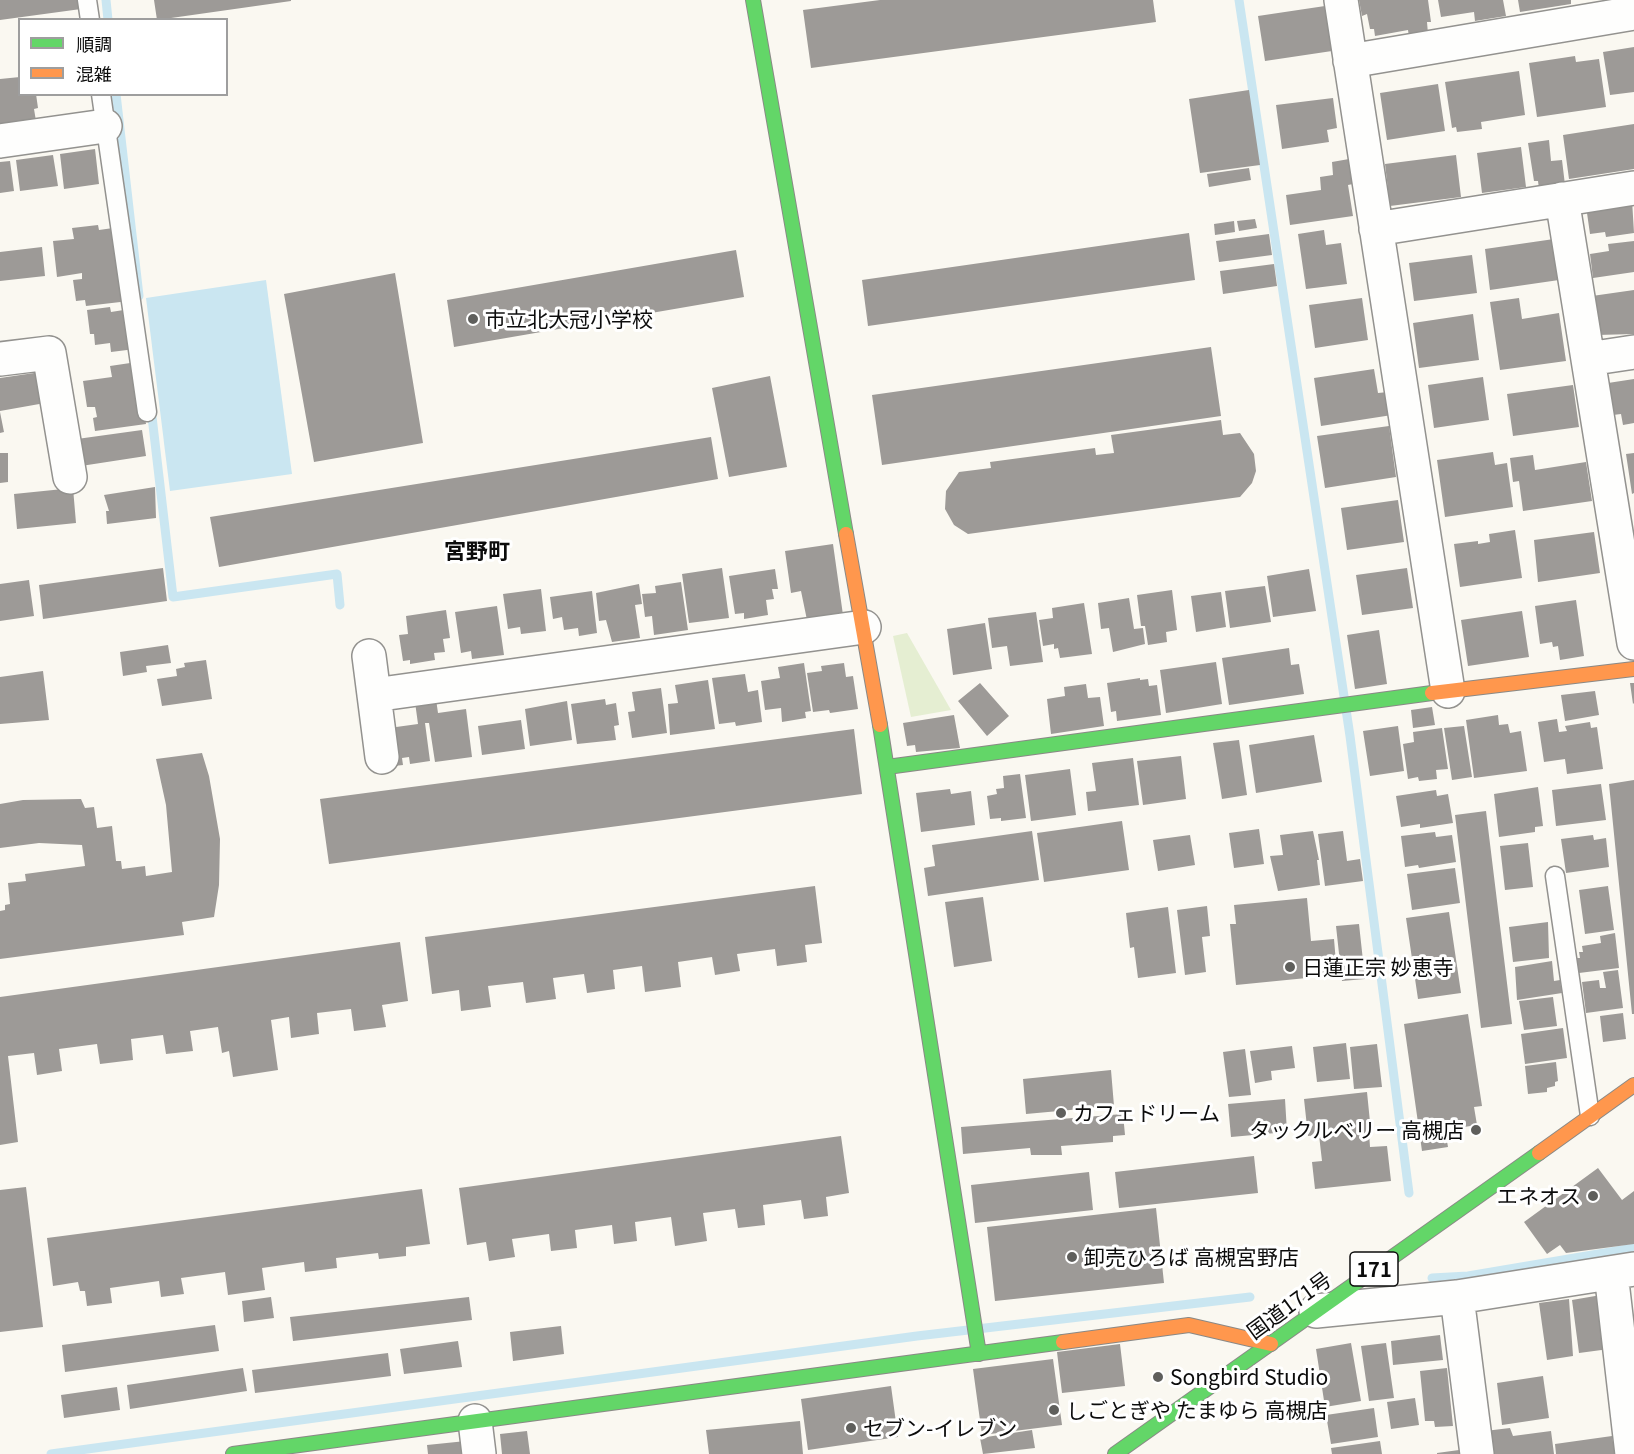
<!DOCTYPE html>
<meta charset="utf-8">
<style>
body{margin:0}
#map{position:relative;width:1634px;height:1454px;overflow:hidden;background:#faf8f1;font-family:Georgia,"Noto Sans JP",serif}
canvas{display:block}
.legend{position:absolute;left:18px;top:18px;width:210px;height:78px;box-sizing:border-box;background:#fff;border:2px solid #9e9e9e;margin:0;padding:8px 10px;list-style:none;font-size:18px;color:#0c0c0c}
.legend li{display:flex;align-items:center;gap:12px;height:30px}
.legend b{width:30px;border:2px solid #9e9e9e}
</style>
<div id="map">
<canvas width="1634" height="1454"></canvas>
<ul class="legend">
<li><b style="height:8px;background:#63d668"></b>順調</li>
<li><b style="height:8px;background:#ff974d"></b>混雑</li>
</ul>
</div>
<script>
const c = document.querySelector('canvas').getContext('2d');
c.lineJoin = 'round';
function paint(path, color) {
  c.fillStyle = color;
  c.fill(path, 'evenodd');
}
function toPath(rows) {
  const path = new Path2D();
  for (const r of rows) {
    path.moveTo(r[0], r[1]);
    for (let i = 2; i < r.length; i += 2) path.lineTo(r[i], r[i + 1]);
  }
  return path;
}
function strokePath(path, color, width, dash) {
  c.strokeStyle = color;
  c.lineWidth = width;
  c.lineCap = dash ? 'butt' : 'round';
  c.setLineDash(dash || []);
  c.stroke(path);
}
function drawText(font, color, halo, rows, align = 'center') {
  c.font = font + ' Georgia,"Noto Sans JP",serif';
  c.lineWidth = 6;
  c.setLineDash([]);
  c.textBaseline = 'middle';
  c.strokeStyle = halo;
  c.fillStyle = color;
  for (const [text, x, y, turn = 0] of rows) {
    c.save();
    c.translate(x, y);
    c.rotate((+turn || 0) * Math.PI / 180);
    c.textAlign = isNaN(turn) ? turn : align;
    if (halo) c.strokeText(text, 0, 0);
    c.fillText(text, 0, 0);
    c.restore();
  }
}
paint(toPath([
 [907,633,951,710,911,717,893,636]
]), '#e5eed2');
paint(toPath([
 [266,280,292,474,170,491,146,298]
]), '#cae6f1');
strokePath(toPath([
 [106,0,108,20],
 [1239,0,1350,736,1409,1193],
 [116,94,139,296],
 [151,408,173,597,337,574,340,605],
 [1432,1278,1468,1276,1634,1248],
 [51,1454,917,1336,1250,1297]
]), '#cae6f1', 9);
paint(toPath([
 [0,0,80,0,81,9,0,20],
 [154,0,291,0,291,1,157,20],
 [880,0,1153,0,1156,22,811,68,803,10],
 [1359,0,1428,0,1431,22,1427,22,1428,34,1409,37,1408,30,1375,36,1374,29,1370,29,1367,14,1362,16],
 [1438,0,1503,0,1506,16,1475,21,1474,12,1441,17],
 [1518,0,1571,0,1571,4,1520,12],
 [1325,6,1332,51,1265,61,1258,16],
 [1634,47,1634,92,1610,95,1603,52],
 [1575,56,1576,62,1599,59,1606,107,1537,117,1529,63],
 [1519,71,1525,115,1481,122,1482,129,1457,132,1456,127,1452,128,1445,82],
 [20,77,20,94,36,94,38,108,34,109,37,127,0,132,0,79],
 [1438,84,1445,131,1387,140,1380,93],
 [1249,90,1260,165,1200,173,1189,99],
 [1333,98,1337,128,1327,130,1329,142,1282,149,1276,105],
 [1634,124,1634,169,1569,179,1563,135],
 [1549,140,1551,161,1562,160,1565,185,1539,189,1538,181,1534,181,1528,143],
 [1521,147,1526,187,1482,193,1477,153],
 [95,149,99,184,64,189,60,154],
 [53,155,58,186,20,191,16,160],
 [1456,155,1461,197,1390,206,1385,164],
 [1349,159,1353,184,1348,185,1353,216,1290,225,1286,195,1321,190,1320,177,1333,175,1332,162],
 [10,161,14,191,0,193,0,162],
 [1249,168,1251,180,1209,187,1207,174],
 [1632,200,1634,233,1606,237,1605,232,1590,234,1586,206],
 [1255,219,1257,228,1239,231,1237,221],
 [1234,221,1235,232,1215,235,1214,224],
 [98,225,99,230,113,228,129,301,86,306,85,300,76,301,73,280,82,279,82,273,57,277,53,241,74,239,72,228],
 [1324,230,1326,245,1341,243,1347,284,1306,289,1298,234],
 [1189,233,1195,280,868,326,862,280],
 [1269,234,1272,255,1219,262,1216,241],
 [1554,239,1559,280,1490,290,1485,249],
 [1634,241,1634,272,1593,278,1590,254,1609,251,1608,244],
 [42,247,45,276,0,281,0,252],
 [736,250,744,297,454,347,447,300],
 [1472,255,1477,293,1414,301,1409,263],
 [1274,264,1277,286,1223,294,1220,271],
 [395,273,423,443,314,462,284,294],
 [1634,290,1634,334,1597,335,1592,296],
 [1362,298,1368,340,1315,348,1309,305],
 [1519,298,1522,319,1559,313,1566,361,1500,370,1490,302],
 [110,307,111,312,130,309,135,349,111,352,110,343,95,345,94,334,90,334,87,310],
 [1473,314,1479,360,1419,368,1413,323],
 [1211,347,1221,416,882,465,872,395],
 [137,362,146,424,95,431,93,418,97,417,95,407,87,407,83,381,112,377,110,366],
 [1374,369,1378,393,1388,392,1392,415,1321,426,1314,378],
 [41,372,45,403,0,411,0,378],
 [770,376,787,467,729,477,712,388],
 [1483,377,1489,420,1434,428,1428,385],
 [1634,379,1634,423,1623,425,1621,414,1613,415,1608,383],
 [1573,385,1579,427,1513,436,1507,394],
 [0,412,4,432,0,433],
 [1221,420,1223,435,1240,433,1254,454,1256,471,1252,483,1240,497,968,534,954,525,945,509,946,491,959,472,991,468,990,462,1095,448,1096,455,1114,453,1111,435],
 [1389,426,1396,477,1325,488,1317,436],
 [142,430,146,456,81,466,77,439],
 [711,437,718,479,219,567,210,517],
 [1493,452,1495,465,1507,463,1513,507,1445,517,1437,460],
 [0,453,8,453,8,482,0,483],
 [1634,453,1634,493,1632,494,1626,454],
 [1533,455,1535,470,1586,462,1592,501,1523,511,1519,481,1513,482,1510,458],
 [155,487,156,518,107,524,106,511,109,511,104,495],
 [73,488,76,523,17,529,14,494],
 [1398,500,1404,542,1347,550,1341,508],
 [1515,530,1522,578,1460,587,1454,544,1478,541,1478,544,1490,542,1489,534],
 [1594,532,1600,573,1538,582,1534,540],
 [833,544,843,615,807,620,801,591,791,593,785,551],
 [163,568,167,601,43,619,39,585],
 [722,568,729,618,689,623,682,574],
 [1407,568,1413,608,1362,615,1356,575],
 [775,569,778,589,772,589,774,599,766,600,768,615,744,619,744,613,735,614,729,576],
 [1309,569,1316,611,1273,617,1267,576],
 [29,580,34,616,0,621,0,584],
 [681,582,688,630,654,635,652,616,645,617,642,594,656,593,655,586],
 [639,584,642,604,635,605,640,638,612,642,606,620,599,621,596,593],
 [1265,586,1271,622,1230,628,1225,591],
 [541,589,546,631,521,634,520,627,508,629,503,594],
 [1172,590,1177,630,1166,632,1167,642,1148,645,1145,626,1141,626,1137,595],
 [592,591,597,633,579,636,578,628,564,630,562,617,553,619,550,597],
 [1221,592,1226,627,1196,632,1191,596],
 [1129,598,1134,629,1143,628,1145,644,1113,652,1109,628,1101,629,1098,603],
 [1576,600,1584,656,1560,660,1558,646,1553,647,1552,642,1540,644,1535,606],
 [1084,603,1092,654,1060,658,1058,648,1054,649,1054,644,1043,646,1039,620,1053,618,1052,608],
 [497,606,504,655,472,659,471,651,461,653,455,612],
 [446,610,450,638,443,639,445,652,434,653,435,660,410,664,410,660,403,661,399,635,408,634,406,616],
 [1522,611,1529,657,1468,666,1461,620],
 [1036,612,1043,662,1010,666,1007,646,992,648,988,618],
 [985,623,992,669,953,675,947,629],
 [1379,630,1387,684,1355,689,1347,635],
 [168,645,171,663,146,666,147,672,123,676,120,652],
 [1289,648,1291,665,1299,664,1304,694,1229,705,1222,658],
 [206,660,212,699,162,706,157,679,177,676,176,669,185,667,184,663],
 [1216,662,1222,704,1166,713,1160,670],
 [804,663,811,711,805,712,806,718,782,722,781,708,765,710,761,681,780,678,778,667],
 [844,663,846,677,853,676,858,709,830,713,829,710,813,712,807,673,822,671,821,666],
 [43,671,49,720,0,724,0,677],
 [745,674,748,692,758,690,762,722,736,726,735,722,719,724,712,678],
 [1140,678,1140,680,1148,679,1149,686,1157,685,1161,715,1117,721,1116,711,1111,712,1107,683],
 [708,680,715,729,670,735,668,704,678,703,675,685],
 [980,683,1009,716,987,736,958,701],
 [1630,683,1634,683,1634,703,1633,704],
 [1086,684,1088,698,1100,697,1104,726,1051,734,1047,699,1065,696,1064,687],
 [661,688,667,733,632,738,628,712,635,711,632,692],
 [1595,691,1599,715,1565,721,1561,695],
 [436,699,438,713,466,709,472,757,435,762,429,723,425,723,430,761,410,764,409,757,402,758,403,765,394,766,389,728,418,724,415,702],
 [605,699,606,705,616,703,619,725,614,726,616,740,577,744,571,704],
 [567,701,572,740,530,746,525,709],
 [1432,707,1435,725,1413,728,1411,710],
 [954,715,960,748,916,752,915,745,907,746,903,723],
 [1498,715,1499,725,1508,724,1510,733,1521,731,1527,771,1474,778,1466,720],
 [1557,719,1559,732,1567,731,1565,726,1590,722,1591,728,1597,727,1603,769,1567,774,1565,759,1544,762,1538,722],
 [521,720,525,749,482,755,478,726],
 [1398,726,1404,771,1370,776,1363,731],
 [1464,726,1472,777,1452,780,1444,728],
 [1442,728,1448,769,1436,770,1437,779,1419,781,1418,777,1408,779,1403,744,1414,742,1413,732],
 [854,729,862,794,329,864,320,799],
 [1314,735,1322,782,1256,793,1249,745],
 [1239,740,1247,795,1222,799,1213,743],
 [202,753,209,776,220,839,219,885,214,917,182,922,184,935,0,959,0,911,5,910,5,905,10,904,8,883,26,881,25,874,85,866,82,845,39,843,0,848,0,804,23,800,81,799,85,808,94,807,97,828,112,826,116,861,121,861,122,869,145,866,146,876,172,872,166,805,156,759],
 [1181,756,1186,799,1143,805,1137,761],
 [1133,758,1139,805,1088,811,1086,792,1096,791,1092,763],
 [1070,769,1076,815,1031,821,1025,775],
 [1020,774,1026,818,1001,821,1001,818,990,819,987,796,997,794,996,789,1004,788,1003,776],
 [1634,780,1634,1014,1632,1014,1609,784],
 [1601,784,1606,820,1556,826,1552,790],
 [1538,787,1543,826,1535,827,1535,832,1499,837,1494,794],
 [950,789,951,794,971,791,975,825,921,832,916,793],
 [1436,790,1437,796,1448,794,1453,823,1420,828,1420,824,1401,827,1396,796],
 [1486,811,1512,1024,1481,1028,1455,815],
 [1122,821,1129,870,1044,882,1037,833],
 [1259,829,1264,864,1234,868,1229,833],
 [1032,831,1039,880,928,896,924,868,935,866,932,845],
 [1313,831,1319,860,1317,860,1320,885,1278,891,1270,856,1283,855,1280,835],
 [1343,831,1347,861,1360,859,1363,881,1325,886,1318,834],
 [1435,832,1436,837,1452,835,1456,862,1419,868,1418,865,1405,867,1401,836],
 [1190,835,1195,865,1158,871,1153,840],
 [1593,835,1594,840,1606,838,1609,867,1566,873,1561,839],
 [1528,843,1533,887,1505,890,1500,846],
 [1455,868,1460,903,1412,910,1407,874],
 [815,886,822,943,805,945,807,962,777,966,775,949,737,954,740,971,715,975,712,957,678,962,681,987,645,992,642,966,613,970,615,989,587,993,584,974,553,978,556,999,526,1003,523,982,488,986,491,1007,461,1011,459,990,432,994,425,937],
 [1608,886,1614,930,1585,934,1579,890],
 [983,897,992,961,954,967,945,902],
 [1307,898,1311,941,1334,939,1337,975,1236,985,1230,924,1236,924,1234,905],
 [1207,906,1210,936,1202,937,1206,972,1185,975,1177,910],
 [1168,907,1176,973,1138,978,1134,947,1130,948,1126,913],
 [1449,912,1461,993,1418,999,1406,918],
 [1548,922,1549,958,1513,962,1509,927],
 [1359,924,1365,979,1342,981,1336,926],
 [1615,933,1619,968,1579,973,1577,958,1580,958,1579,952,1583,952,1582,946,1601,943,1600,936],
 [400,942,408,1001,382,1005,386,1027,354,1031,351,1009,317,1013,319,1034,291,1038,289,1017,271,1020,278,1070,233,1077,229,1051,222,1053,218,1027,190,1031,193,1051,166,1054,163,1035,131,1039,133,1060,100,1064,97,1044,59,1049,62,1071,37,1075,34,1053,8,1056,18,1142,0,1145,0,997],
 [1552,961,1554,981,1560,980,1562,993,1517,1000,1515,967],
 [1618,970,1623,1008,1586,1013,1582,982,1599,980,1600,988,1606,988,1603,972],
 [1553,997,1557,1026,1524,1030,1519,1001],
 [1623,1013,1626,1039,1603,1042,1600,1016],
 [1468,1014,1482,1106,1474,1107,1477,1125,1464,1127,1463,1122,1444,1124,1448,1147,1422,1151,1404,1024],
 [1563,1028,1567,1058,1525,1064,1521,1034],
 [1346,1043,1350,1079,1317,1082,1313,1047],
 [1377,1044,1382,1087,1354,1089,1350,1047],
 [1292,1046,1295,1068,1271,1071,1272,1080,1255,1083,1250,1051],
 [1245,1049,1251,1095,1229,1097,1223,1052],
 [1556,1062,1558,1081,1555,1082,1555,1086,1547,1088,1547,1092,1528,1094,1525,1066],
 [1111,1070,1114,1106,1026,1114,1023,1079],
 [1367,1092,1371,1132,1369,1132,1370,1147,1387,1146,1391,1181,1315,1189,1312,1162,1322,1161,1319,1135,1308,1136,1304,1099],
 [1285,1099,1287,1132,1231,1137,1228,1104],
 [1123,1114,1125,1135,1113,1136,1113,1142,1061,1146,1062,1155,1031,1155,1030,1148,963,1154,961,1127],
 [841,1136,849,1193,826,1197,828,1216,804,1219,801,1200,763,1205,765,1225,738,1228,735,1209,703,1213,707,1241,675,1246,671,1217,635,1222,637,1241,614,1244,612,1225,575,1230,577,1248,551,1251,549,1234,512,1239,515,1257,489,1261,486,1242,467,1245,459,1188],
 [1254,1156,1258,1193,1119,1208,1115,1172],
 [1598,1168,1622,1200,1634,1191,1634,1244,1566,1253,1560,1245,1547,1254,1524,1222],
 [1089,1172,1093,1210,975,1223,971,1185],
 [26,1187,43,1327,0,1332,0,1190],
 [422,1189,430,1244,406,1247,406,1256,379,1259,378,1253,336,1258,337,1268,305,1272,304,1262,262,1268,265,1290,228,1295,225,1272,181,1278,184,1294,161,1297,159,1281,110,1288,112,1303,87,1306,85,1291,80,1291,78,1282,53,1286,47,1238],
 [1156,1208,1164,1283,995,1301,987,1227],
 [1601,1295,1609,1349,1579,1353,1572,1300],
 [271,1297,274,1318,244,1322,242,1301],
 [469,1297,472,1320,293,1341,290,1317],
 [1569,1299,1573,1356,1547,1360,1539,1303],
 [215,1325,219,1351,65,1372,62,1345],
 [561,1326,564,1354,513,1361,510,1332],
 [1440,1335,1443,1360,1393,1365,1391,1341],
 [458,1341,462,1367,404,1374,400,1349],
 [1351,1343,1361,1401,1325,1407,1316,1349],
 [1386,1343,1394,1398,1369,1401,1361,1346],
 [1120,1344,1125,1386,1062,1393,1057,1352],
 [388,1353,391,1376,255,1393,252,1370],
 [1053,1359,1062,1425,982,1435,973,1369],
 [243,1368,247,1391,130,1409,127,1385],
 [1447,1368,1453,1426,1435,1427,1434,1421,1425,1421,1420,1371],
 [1543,1376,1549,1418,1502,1425,1497,1383],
 [891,1386,898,1437,808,1450,801,1399],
 [117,1387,120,1410,64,1418,61,1395],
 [1415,1398,1419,1425,1391,1429,1387,1402],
 [1374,1408,1378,1437,1331,1444,1326,1415],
 [800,1421,803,1454,709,1454,706,1430],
 [1510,1428,1513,1436,1551,1431,1554,1454,1489,1454,1485,1431],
 [1032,1430,1035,1448,983,1454,980,1438],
 [527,1431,530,1454,502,1454,500,1434],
 [1612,1436,1615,1454,1556,1454,1555,1444],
 [466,1441,467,1454,428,1454,427,1445],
 [1380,1441,1382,1454,1332,1454,1331,1448],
 [1459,1450,1459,1454,1437,1454,1437,1453]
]), '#9d9a97');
const lane = toPath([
 [87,0,90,20],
 [101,94,147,412],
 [1555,876,1590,1116]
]);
const street = toPath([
 [1341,0,1448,691],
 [1350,61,1634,13],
 [0,141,105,126],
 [1562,199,1634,643],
 [1376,229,1634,188],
 [0,359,49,353,70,477],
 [1588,359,1634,352],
 [369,656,382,757],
 [374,695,864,627],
 [1611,1273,1632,1454],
 [1457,1297,1477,1454],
 [1316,1311,1457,1297,1634,1269],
 [475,1421,479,1454]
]);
const fast = toPath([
 [753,0,846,534],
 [880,725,979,1354],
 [887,767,1432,693],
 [233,1454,1063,1342],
 [1115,1454,1539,1153]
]);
const slow = toPath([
 [846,534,880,725],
 [1432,693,1634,669],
 [1539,1153,1634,1085],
 [1063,1342,1189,1325,1271,1344]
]);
strokePath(lane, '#93928f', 21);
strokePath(street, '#93928f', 36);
strokePath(fast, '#8a8986', 16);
strokePath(slow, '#8a8986', 16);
strokePath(lane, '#fefefd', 18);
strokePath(street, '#fefefd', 33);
strokePath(fast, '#63d668', 14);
strokePath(slow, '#ff974d', 14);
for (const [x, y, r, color] of [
 [473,319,6,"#5f5f5c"],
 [1290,967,6,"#5f5f5c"],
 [1061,1113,6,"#5f5f5c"],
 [1476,1130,6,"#5f5f5c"],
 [1593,1196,6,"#5f5f5c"],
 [1072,1257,6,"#5f5f5c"],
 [1158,1377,6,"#5f5f5c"],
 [1054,1410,6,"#5f5f5c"],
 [851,1428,6,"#5f5f5c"]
]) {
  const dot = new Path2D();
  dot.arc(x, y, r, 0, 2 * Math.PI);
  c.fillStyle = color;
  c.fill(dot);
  strokePath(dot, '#fff', 2);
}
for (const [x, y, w] of [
 [1374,1269,48]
]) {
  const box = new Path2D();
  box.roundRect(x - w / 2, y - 17, w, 34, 4.5);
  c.fillStyle = '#fff';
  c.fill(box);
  strokePath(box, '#0c0c0c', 1.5);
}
drawText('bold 20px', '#0c0c0c', null, [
 ["171",1374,1269]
]);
drawText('21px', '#0c0c0c', '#fff', [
 ["市立北大冠小学校",485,319],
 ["日蓮正宗 妙恵寺",1302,967],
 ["カフェドリーム",1073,1113],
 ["タックルベリー 高槻店",1464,1130,"right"],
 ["エネオス",1581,1196,"right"],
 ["卸売ひろば 高槻宮野店",1084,1257],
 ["Songbird Studio",1170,1377],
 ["しごとぎや たまゆら 高槻店",1066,1410],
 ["セブン-イレブン",863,1428]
], 'left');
drawText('21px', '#0c0c0c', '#fff', [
 ["国道171号",1289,1305,-36]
]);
drawText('bold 22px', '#0c0c0c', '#fff', [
 ["宮野町",477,551]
]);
</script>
